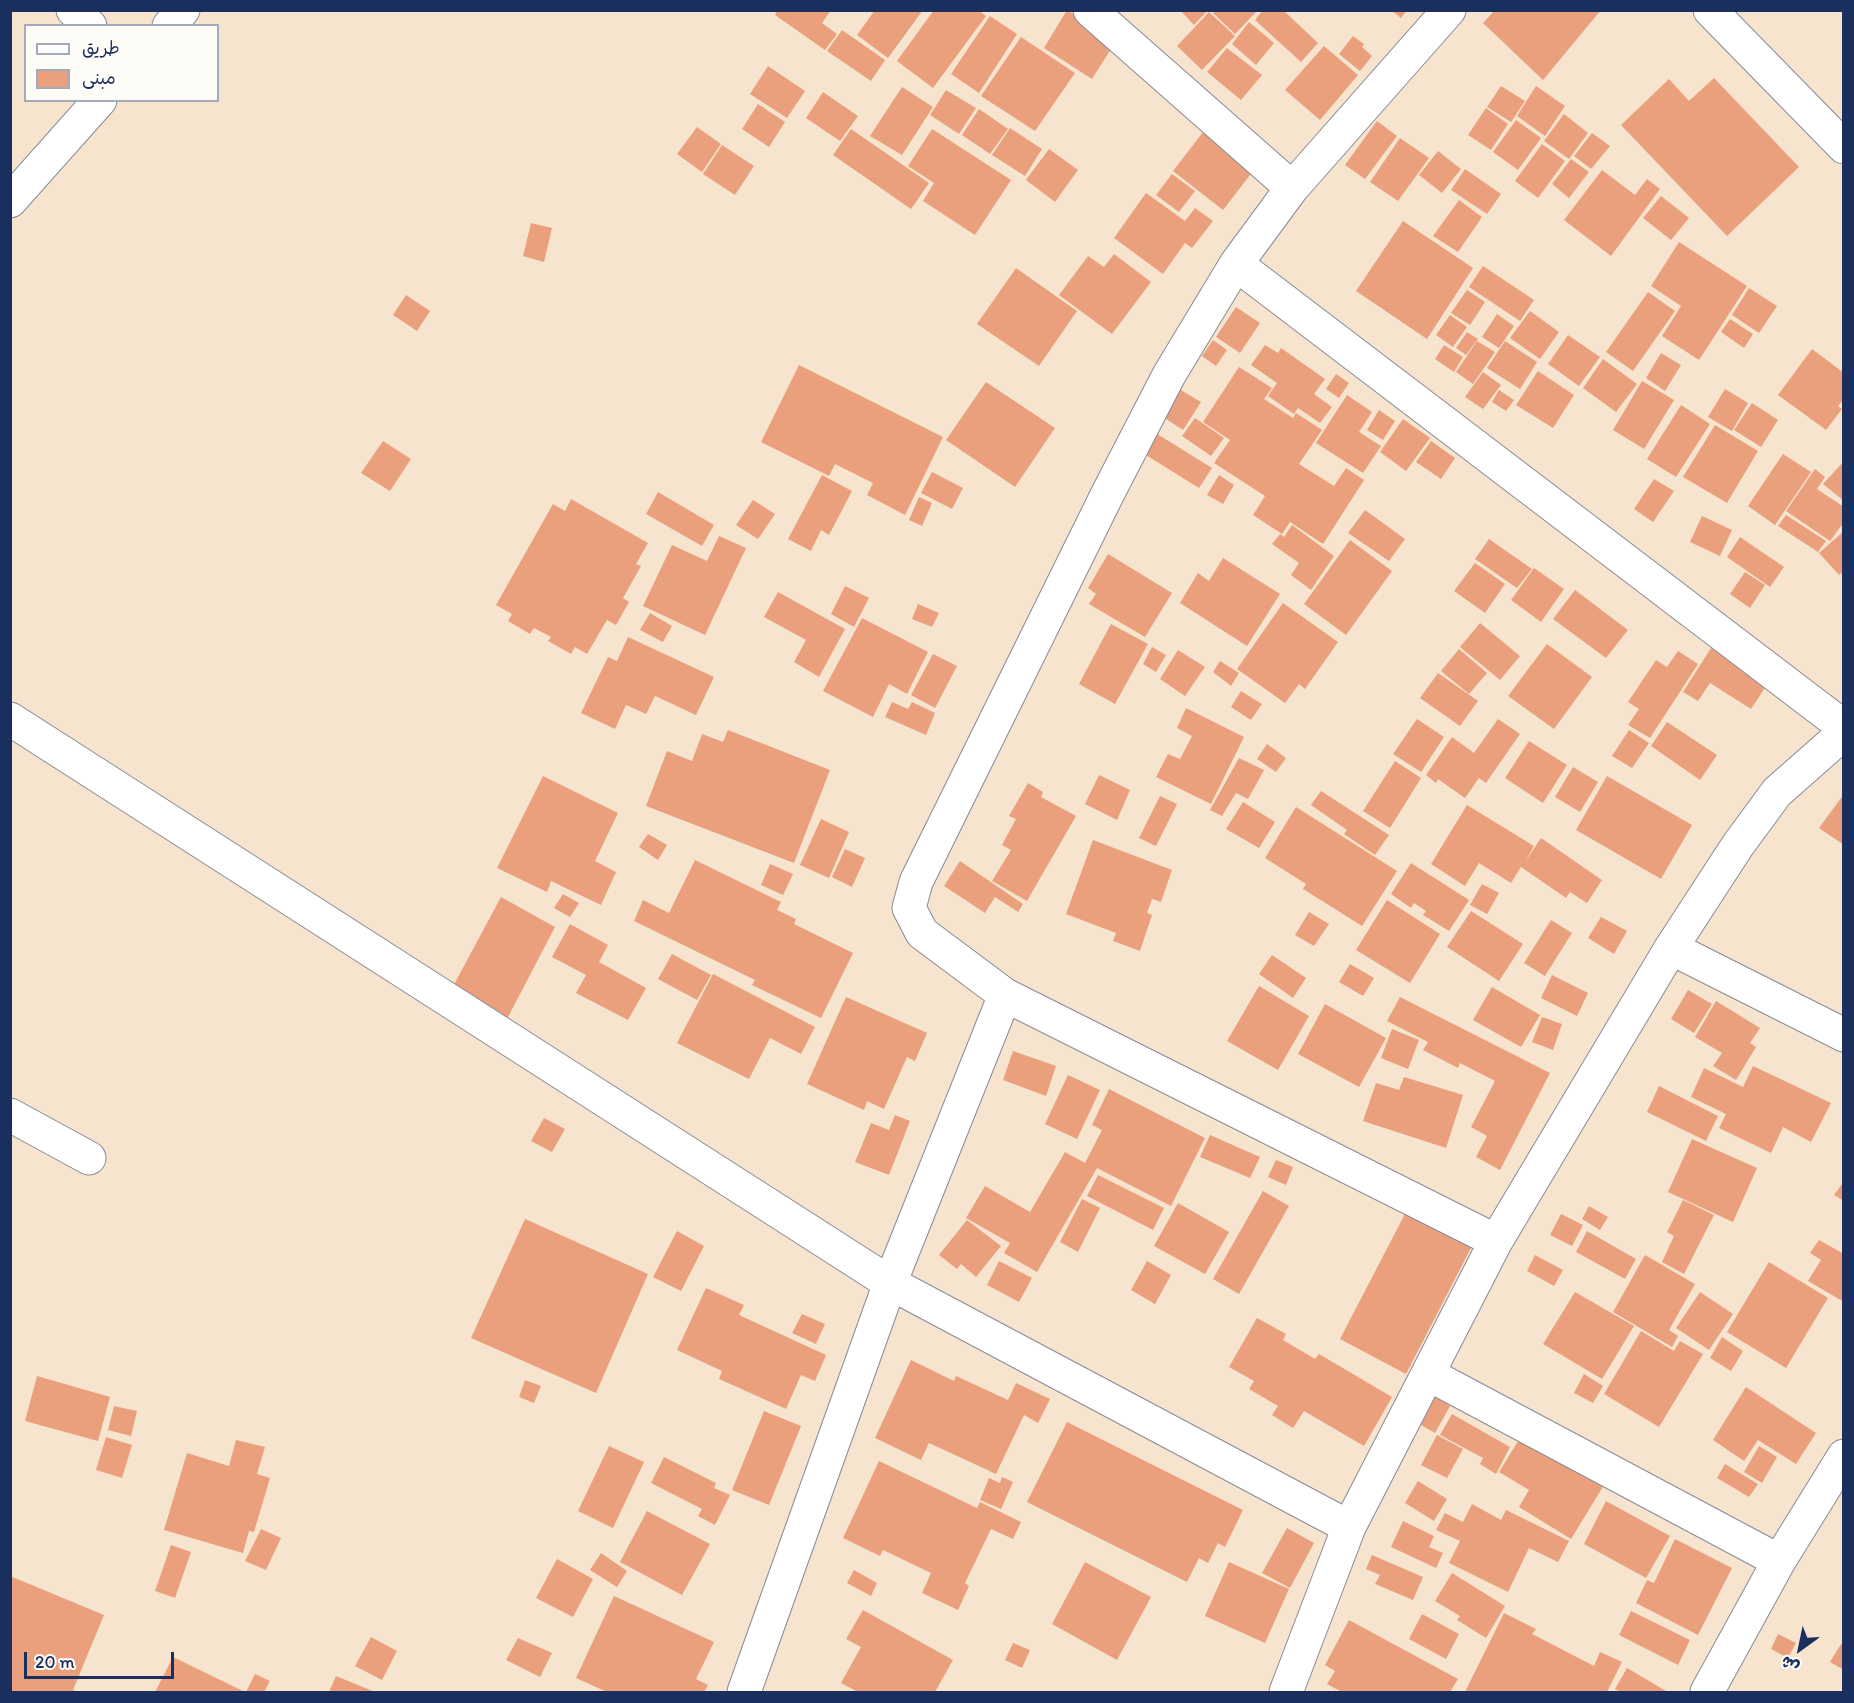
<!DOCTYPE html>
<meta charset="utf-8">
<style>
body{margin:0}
#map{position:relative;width:1854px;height:1703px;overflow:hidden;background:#f6e4ce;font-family:Itim,"Playpen Sans Arabic",sans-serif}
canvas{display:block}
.frame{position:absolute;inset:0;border:12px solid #1b2f5e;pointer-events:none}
.legend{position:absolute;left:24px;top:24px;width:195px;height:78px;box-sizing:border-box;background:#fdfcf7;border:2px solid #a3aaba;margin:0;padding:8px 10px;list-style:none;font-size:18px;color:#1b2f5e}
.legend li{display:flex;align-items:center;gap:12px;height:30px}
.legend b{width:30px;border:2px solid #a3aaba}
.north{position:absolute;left:1770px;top:1619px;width:60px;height:60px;-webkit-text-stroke:4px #fdfcf7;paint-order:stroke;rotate:213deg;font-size:16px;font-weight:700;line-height:24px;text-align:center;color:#1b2f5e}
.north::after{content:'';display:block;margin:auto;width:21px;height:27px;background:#1b2f5e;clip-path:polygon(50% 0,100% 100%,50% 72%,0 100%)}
.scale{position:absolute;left:24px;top:1652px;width:150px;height:27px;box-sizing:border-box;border:3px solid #1b2f5e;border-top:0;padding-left:8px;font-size:18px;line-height:21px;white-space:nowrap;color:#1b2f5e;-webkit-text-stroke:4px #fdfcf7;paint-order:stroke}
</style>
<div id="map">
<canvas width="1854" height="1703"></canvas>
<div class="frame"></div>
<ul class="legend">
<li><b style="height:8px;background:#fff"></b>طريق</li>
<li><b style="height:16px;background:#eaa07c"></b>مبنى</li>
</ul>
<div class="north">ش</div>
<div class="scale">20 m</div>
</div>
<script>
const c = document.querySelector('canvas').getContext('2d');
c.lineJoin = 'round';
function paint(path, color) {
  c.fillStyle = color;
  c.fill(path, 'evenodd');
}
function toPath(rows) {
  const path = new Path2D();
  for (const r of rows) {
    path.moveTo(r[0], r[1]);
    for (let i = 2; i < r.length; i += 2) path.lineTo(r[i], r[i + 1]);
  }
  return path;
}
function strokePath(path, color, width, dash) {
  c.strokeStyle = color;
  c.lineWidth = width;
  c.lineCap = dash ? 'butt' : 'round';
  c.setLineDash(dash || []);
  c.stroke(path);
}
paint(toPath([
 [777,10,831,10,822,23,837,34,825,50,775,15],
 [875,10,923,10,888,58,857,35],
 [934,10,978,10,986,16,933,88,897,61],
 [1067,10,1116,41,1092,79,1044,48],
 [1180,10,1208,10,1194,25],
 [1216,10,1258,10,1235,34,1213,13],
 [1263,10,1283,10,1318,43,1301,62,1255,20],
 [1391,10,1407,10,1401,18],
 [1495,10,1601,10,1543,80,1483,23],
 [1209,12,1235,36,1202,70,1177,46],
 [990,16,1017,34,979,93,951,74],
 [1249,22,1274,43,1256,65,1232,44],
 [842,30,885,60,871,81,827,51],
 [1353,36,1364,44,1362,47,1372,56,1360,71,1339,54],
 [1021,37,1075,73,1035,131,981,96],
 [1324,46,1358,75,1320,120,1285,90],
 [1227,48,1262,75,1241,100,1207,72],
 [768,66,805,91,787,118,750,94],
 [1714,78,1799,167,1727,236,1621,125,1669,79,1689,101],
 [1501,86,1525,101,1511,122,1487,107],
 [1536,86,1565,106,1545,136,1517,116],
 [902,87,933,107,902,155,870,136],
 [946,90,976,108,959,134,930,115],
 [823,92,858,116,840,141,806,118],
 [758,104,785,122,769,147,742,129],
 [1486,108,1508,124,1491,150,1468,135],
 [979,109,1008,129,990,154,962,135],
 [1564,114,1588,133,1569,159,1544,141],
 [1516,120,1541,138,1518,170,1493,152],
 [1377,121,1397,136,1365,179,1345,165],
 [697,127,721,144,702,172,677,154],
 [1207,127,1257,166,1223,210,1173,171],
 [1010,128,1042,149,1025,176,992,155],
 [851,129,929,183,911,209,833,155],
 [932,129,1011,180,975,235,923,201,934,183,908,166],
 [1592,133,1610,146,1591,169,1574,156],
 [1400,138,1429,158,1398,201,1370,182],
 [1542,144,1565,161,1538,198,1515,181],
 [722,145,754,166,735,195,703,174],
 [1049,149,1078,170,1055,202,1026,180],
 [1438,151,1461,169,1442,193,1419,175],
 [1571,159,1589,172,1569,198,1552,184],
 [1465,169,1501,194,1487,214,1451,190],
 [1602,170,1635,195,1647,179,1660,189,1611,256,1564,220],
 [1172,174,1195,191,1179,212,1156,195],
 [1146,193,1185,221,1195,208,1213,221,1192,248,1185,243,1163,274,1114,238],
 [1661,196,1689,218,1671,240,1643,218],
 [1459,200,1482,217,1458,252,1433,236],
 [1403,221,1473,268,1427,339,1356,291],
 [531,223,552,228,544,262,523,256],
 [1679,242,1747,286,1699,360,1662,336,1681,306,1651,286],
 [1114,254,1151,282,1112,334,1059,295,1088,256,1104,267],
 [1483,266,1534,300,1520,321,1469,287],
 [1016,268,1077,311,1039,366,977,324],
 [1749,288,1777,306,1759,333,1732,315],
 [1467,290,1485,302,1470,325,1451,313],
 [1648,292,1675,311,1633,371,1606,352],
 [406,295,430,311,417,331,393,315],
 [1236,307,1260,323,1240,353,1216,337],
 [1530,311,1559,332,1540,359,1510,338],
 [1497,314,1514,326,1499,348,1482,337],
 [1450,315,1467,327,1453,347,1436,335],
 [1730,319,1753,334,1744,348,1721,332],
 [1467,332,1478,339,1466,355,1456,348],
 [1568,335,1600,357,1579,386,1548,364],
 [1213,340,1227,350,1216,366,1202,356],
 [1477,341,1495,352,1473,384,1456,372],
 [1505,341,1537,362,1520,389,1487,368],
 [1265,345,1278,353,1281,348,1325,379,1314,394,1332,407,1320,423,1298,408,1294,414,1268,396,1277,383,1251,365],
 [1444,345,1463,357,1454,372,1435,359],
 [1812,349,1844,373,1844,399,1838,406,1842,409,1826,430,1778,395],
 [1661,353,1681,365,1665,391,1646,378],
 [1603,359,1637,384,1616,412,1583,388],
 [799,365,943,437,905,515,867,495,873,483,835,464,829,476,761,442],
 [1239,367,1272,388,1264,399,1293,418,1296,413,1322,430,1299,464,1334,486,1346,468,1364,480,1323,544,1290,522,1282,534,1253,515,1265,496,1214,463,1230,440,1203,422],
 [1538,371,1574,395,1553,428,1516,405],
 [1483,372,1501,385,1483,409,1465,397],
 [1336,374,1349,383,1339,398,1326,389],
 [1642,381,1674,400,1644,449,1613,430],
 [986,382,1055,428,1015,487,946,440],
 [1179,389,1201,402,1183,430,1163,417],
 [1725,389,1748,403,1732,431,1708,417],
 [1499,390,1514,400,1506,411,1492,402],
 [1347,395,1372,412,1359,432,1381,446,1363,473,1316,443],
 [1752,403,1778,420,1761,447,1734,430],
 [1681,405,1710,424,1676,477,1647,459],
 [1379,410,1395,421,1383,440,1367,430],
 [1195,418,1224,438,1211,456,1182,436],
 [1403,419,1430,438,1406,471,1380,452],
 [1715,425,1758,451,1727,503,1683,477],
 [1154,432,1212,468,1199,488,1141,452],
 [383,441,411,459,390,491,361,473],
 [1431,441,1455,458,1441,479,1416,462],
 [1783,454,1811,472,1775,525,1748,506],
 [1844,461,1844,501,1823,484],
 [1815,469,1825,477,1817,489,1844,507,1844,522,1830,541,1786,511],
 [932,472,963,488,952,509,921,493],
 [822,475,852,491,829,535,821,530,811,551,788,539],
 [1219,475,1234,485,1223,504,1207,495],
 [1654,479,1674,491,1653,522,1634,509],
 [658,492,714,525,702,546,646,514],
 [919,497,932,503,922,526,909,520],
 [571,499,648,543,636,564,641,566,623,598,629,602,616,625,607,620,587,654,575,647,571,654,548,641,551,637,534,628,530,634,508,621,512,614,496,605,553,504,565,511],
 [753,500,775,514,758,539,736,525],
 [1365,510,1405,539,1389,561,1348,533],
 [1786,515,1826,541,1818,552,1778,526],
 [1702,516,1732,530,1720,556,1690,542],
 [1292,525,1334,556,1311,590,1291,575,1299,563,1272,544,1280,534,1284,537],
 [1844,531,1844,571,1839,575,1819,553],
 [719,536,746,548,705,635,643,606,672,545,707,561],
 [1740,537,1784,567,1770,587,1727,557],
 [1489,539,1532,569,1517,588,1475,559],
 [1350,540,1392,571,1346,635,1304,604],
 [1108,554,1172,593,1145,637,1089,604,1096,594,1088,588],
 [1223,558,1280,594,1247,646,1180,603,1198,573,1209,581],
 [1475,563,1505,584,1485,613,1454,591],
 [1534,568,1564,589,1541,622,1511,600],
 [1745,572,1765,585,1750,608,1730,594],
 [845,586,869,598,854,627,831,614],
 [1575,590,1628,630,1606,658,1553,619],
 [778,592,845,629,819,677,794,662,806,640,764,617],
 [1283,603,1338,642,1305,689,1299,684,1285,703,1237,669],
 [918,604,939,613,932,627,912,619],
 [650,613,672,626,663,642,640,630],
 [862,618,928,652,907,694,889,684,873,717,823,691],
 [1480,623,1520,656,1500,680,1460,647],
 [1111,624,1148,644,1115,704,1079,684],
 [628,637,714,677,696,715,655,696,646,714,626,705,615,729,581,713,608,657,617,661],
 [1547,644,1592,677,1554,729,1508,696],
 [1152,647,1166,655,1156,672,1143,664],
 [1711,648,1768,683,1751,709,1710,683,1698,701,1683,692],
 [1459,649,1487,673,1469,694,1441,671],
 [1178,650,1205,667,1185,696,1160,679],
 [1678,651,1698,664,1650,738,1628,725,1639,709,1628,702,1656,660,1667,667],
 [933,654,957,666,935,708,911,695],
 [1220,661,1239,673,1231,686,1213,672],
 [1438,673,1478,701,1460,726,1420,698],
 [1241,691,1262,704,1251,720,1231,707],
 [892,702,908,709,912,702,935,713,926,735,885,717],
 [1186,708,1244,737,1211,804,1156,777,1168,754,1180,759,1192,736,1177,728],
 [1417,719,1444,737,1421,772,1393,754],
 [1498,719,1520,734,1486,783,1479,778,1465,798,1438,779,1436,783,1426,775,1452,737,1474,753],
 [1667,722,1717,755,1700,780,1651,746],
 [728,730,830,770,794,863,646,806,667,751,692,761,702,734,723,742],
 [1629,730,1649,743,1632,768,1612,756],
 [1529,741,1567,765,1543,803,1505,778],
 [1267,744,1286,758,1276,772,1257,759],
 [1239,758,1264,770,1248,799,1236,793,1222,816,1210,810],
 [1395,761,1421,778,1390,828,1363,811],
 [1573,767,1598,782,1580,812,1555,797],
 [1099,775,1130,790,1117,820,1085,804],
 [543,776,618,813,595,861,616,872,601,905,551,881,547,892,497,868],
 [1607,776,1692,825,1661,879,1576,830],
 [1028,783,1043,792,1041,797,1076,816,1027,901,992,881,1011,850,1002,845,1016,819,1009,816],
 [1321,791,1389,835,1375,855,1344,834,1347,830,1311,805],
 [1844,794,1844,845,1819,828],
 [1160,796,1177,804,1156,846,1139,838],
 [1243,802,1275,822,1259,848,1226,829],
 [1467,805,1534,846,1525,862,1541,838,1602,880,1587,903,1570,892,1566,898,1521,867,1511,883,1479,863,1465,886,1431,864],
 [1296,807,1397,871,1362,926,1303,889,1306,884,1265,858],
 [821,819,849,832,829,878,800,865],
 [648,834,667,845,658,860,639,847],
 [1093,840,1172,870,1161,902,1152,899,1147,913,1152,915,1140,951,1113,941,1116,933,1066,914],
 [845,849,865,858,852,887,832,877],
 [695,860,781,902,777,910,796,919,794,924,853,953,821,1018,752,985,755,980,634,921,643,900,669,913],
 [960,861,1023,904,1018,912,995,897,985,913,944,886],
 [1411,863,1469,900,1449,931,1423,915,1426,911,1414,903,1411,908,1391,894],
 [770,864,793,874,783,895,761,885],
 [1482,884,1499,893,1487,914,1470,905],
 [563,894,579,903,570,917,554,908],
 [501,897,555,927,507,1019,451,990],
 [1387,900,1440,934,1410,983,1356,950],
 [1471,911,1523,944,1499,981,1447,947],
 [1309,912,1329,924,1314,946,1295,935],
 [1601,917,1627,931,1614,954,1588,938],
 [1551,920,1572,933,1545,976,1524,963],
 [570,924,608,945,599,962,646,988,628,1020,576,993,586,975,552,957],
 [672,954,711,975,697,1000,658,979],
 [1272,955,1306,978,1293,998,1259,974],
 [1350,964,1374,978,1363,996,1339,982],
 [713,974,815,1027,801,1054,770,1038,749,1079,677,1043],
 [1552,975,1588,993,1577,1016,1541,998],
 [1259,986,1309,1016,1278,1070,1227,1041],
 [1492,987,1540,1015,1521,1047,1473,1020],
 [1688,990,1712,1004,1694,1033,1671,1019],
 [846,997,927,1033,915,1061,907,1057,884,1109,867,1101,864,1110,807,1084],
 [1400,997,1550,1073,1500,1170,1476,1157,1487,1136,1471,1127,1495,1081,1460,1063,1458,1068,1423,1050,1428,1042,1387,1021],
 [1716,1001,1760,1028,1750,1043,1756,1047,1736,1080,1713,1066,1722,1053,1695,1037],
 [1325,1004,1386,1038,1359,1087,1298,1054],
 [1542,1017,1562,1024,1553,1050,1532,1042],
 [1392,1029,1419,1040,1408,1069,1381,1058],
 [1013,1051,1056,1066,1046,1096,1003,1080],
 [1753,1066,1831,1103,1811,1142,1783,1127,1771,1153,1719,1128,1726,1114,1691,1097,1704,1068,1743,1087],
 [1068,1075,1100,1090,1077,1139,1045,1124],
 [1404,1077,1463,1095,1446,1148,1363,1121,1376,1083,1399,1090],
 [1659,1086,1718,1116,1706,1141,1647,1112],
 [1109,1089,1205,1138,1171,1206,1097,1168,1037,1272,1004,1253,1010,1243,966,1218,985,1186,1030,1212,1065,1152,1085,1163,1102,1130,1092,1125],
 [895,1115,910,1121,889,1175,855,1162,871,1123,889,1130],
 [544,1118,565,1129,552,1152,531,1141],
 [1210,1135,1260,1157,1250,1178,1200,1157],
 [1692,1139,1757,1168,1733,1222,1668,1192],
 [1276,1160,1293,1167,1286,1185,1268,1177],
 [1098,1175,1164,1208,1153,1230,1087,1196],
 [1844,1181,1844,1201,1834,1195],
 [1263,1191,1289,1206,1239,1294,1213,1279],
 [1082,1199,1100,1208,1078,1252,1060,1242],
 [1683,1200,1714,1215,1684,1274,1662,1262,1674,1236,1667,1232],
 [1178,1203,1229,1232,1205,1274,1154,1246],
 [1589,1206,1608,1217,1600,1230,1582,1219],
 [1408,1208,1472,1246,1406,1374,1340,1339],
 [1561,1214,1583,1225,1572,1246,1550,1235],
 [525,1219,648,1274,596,1393,471,1338],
 [967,1220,1001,1246,976,1277,961,1264,957,1269,939,1255],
 [677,1231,704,1246,681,1291,653,1277],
 [1587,1231,1636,1259,1625,1279,1576,1252],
 [1819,1240,1844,1254,1844,1302,1808,1281,1821,1260,1810,1253],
 [1535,1255,1563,1270,1554,1286,1527,1271],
 [1645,1255,1695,1284,1669,1330,1678,1336,1672,1347,1613,1312],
 [999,1261,1032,1278,1019,1302,987,1285],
 [1147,1261,1171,1275,1155,1304,1131,1290],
 [1769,1262,1828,1298,1786,1368,1727,1332],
 [706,1288,744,1305,739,1315,826,1355,815,1381,801,1375,786,1409,719,1379,722,1371,677,1350],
 [1575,1292,1634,1326,1602,1379,1543,1344],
 [1700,1292,1733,1314,1709,1350,1676,1328],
 [802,1314,825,1324,816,1344,792,1333],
 [1257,1318,1286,1334,1283,1340,1315,1359,1319,1354,1392,1397,1364,1446,1304,1411,1293,1428,1272,1415,1278,1406,1249,1389,1254,1381,1229,1367],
 [1641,1331,1674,1351,1680,1341,1703,1354,1659,1427,1604,1394],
 [1722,1337,1743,1351,1731,1371,1710,1358],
 [911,1360,954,1381,956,1376,1008,1400,1016,1383,1050,1399,1038,1423,1024,1415,996,1474,929,1443,921,1460,875,1438],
 [1584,1374,1603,1386,1593,1403,1574,1393],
 [37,1376,110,1397,98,1441,25,1421],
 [525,1380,541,1386,534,1403,519,1397],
 [1746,1387,1816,1433,1796,1464,1758,1440,1744,1461,1713,1440],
 [1434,1396,1450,1406,1435,1433,1419,1424],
 [114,1406,137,1411,131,1436,108,1430],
 [764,1411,801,1426,769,1505,732,1490],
 [1452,1414,1510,1447,1496,1474,1480,1464,1483,1458,1440,1435],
 [1067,1422,1243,1510,1225,1547,1218,1543,1208,1563,1199,1558,1187,1582,1027,1502],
 [1437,1435,1463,1449,1447,1478,1421,1465],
 [1522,1435,1604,1485,1571,1539,1519,1507,1529,1490,1499,1472],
 [106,1437,132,1445,122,1478,96,1470],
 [236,1440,265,1447,257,1474,270,1478,254,1532,249,1531,243,1553,164,1530,187,1453,229,1466],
 [609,1446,644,1462,613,1528,578,1511],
 [1759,1446,1777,1457,1762,1483,1744,1472],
 [664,1457,716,1483,714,1488,730,1495,715,1525,698,1516,702,1509,651,1483],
 [879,1461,977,1508,980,1502,1021,1522,1013,1539,991,1529,965,1583,969,1586,958,1610,922,1593,931,1573,883,1550,880,1556,843,1538],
 [1725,1464,1758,1484,1749,1497,1717,1478],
 [1002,1477,1013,1482,1001,1509,980,1500,989,1478,1000,1483],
 [1418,1481,1447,1499,1434,1521,1405,1503],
 [1606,1501,1670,1536,1646,1578,1584,1544],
 [1472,1504,1501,1520,1506,1510,1569,1541,1558,1562,1529,1548,1508,1592,1449,1563,1460,1541,1436,1530,1445,1513,1463,1522],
 [647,1511,710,1544,682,1595,620,1562],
 [1403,1521,1434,1536,1429,1547,1443,1553,1436,1568,1391,1547],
 [1287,1528,1314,1543,1290,1588,1262,1573],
 [261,1529,281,1538,266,1570,245,1561],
 [1675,1539,1732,1568,1698,1635,1636,1603,1647,1580,1654,1583],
 [171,1545,191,1552,175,1598,155,1591],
 [601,1553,627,1571,617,1587,590,1570],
 [1372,1555,1423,1577,1413,1600,1375,1584,1380,1575,1366,1569],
 [557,1559,593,1579,573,1617,536,1598],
 [1085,1562,1151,1597,1117,1660,1052,1624],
 [1229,1562,1289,1589,1265,1643,1205,1616],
 [854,1570,877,1583,871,1596,847,1583],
 [1452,1573,1505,1606,1486,1638,1457,1620,1460,1616,1435,1601],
 [10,1576,104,1615,73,1690,78,1692,10,1692],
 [614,1596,714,1642,696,1679,708,1685,704,1692,607,1692,576,1678],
 [863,1610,953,1660,935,1692,858,1692,841,1683,861,1647,846,1639],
 [1631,1611,1690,1640,1678,1665,1619,1635],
 [1504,1613,1536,1629,1532,1634,1594,1666,1600,1652,1622,1662,1607,1692,1465,1692],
 [1422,1614,1459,1634,1446,1659,1409,1639],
 [1349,1620,1458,1679,1450,1692,1342,1692,1327,1684,1335,1671,1325,1665],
 [1778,1634,1796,1643,1788,1658,1771,1649],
 [371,1637,397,1651,382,1680,355,1666],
 [518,1638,552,1653,540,1677,506,1660],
 [1013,1643,1030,1650,1022,1668,1005,1660],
 [1841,1644,1844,1645,1844,1670,1830,1662],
 [173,1657,245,1692,155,1692],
 [1627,1668,1666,1691,1666,1692,1621,1692,1615,1689],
 [255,1674,270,1681,264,1692,246,1692],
 [336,1676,375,1692,329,1692]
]), '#eaa07c');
const street = toPath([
 [73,10,90,26],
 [1090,10,1292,188],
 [1449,10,1292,188,1236,264,1169,375,1108,493,916,882,909,908,922,933,1005,995,1496,1241],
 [1710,10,1844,147],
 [169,26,183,10],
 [10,201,100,100],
 [1236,264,1844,727],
 [10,719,890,1283,1349,1527],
 [1671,948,1844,1035],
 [10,1115,89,1158],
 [1428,1374,1779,1561],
 [744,1692,890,1283,1005,995],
 [1286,1692,1349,1527,1496,1241,1671,948,1738,845,1777,792,1844,733],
 [1707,1692,1779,1561,1844,1456]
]);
strokePath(street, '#888a96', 35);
strokePath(street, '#fff', 33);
</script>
